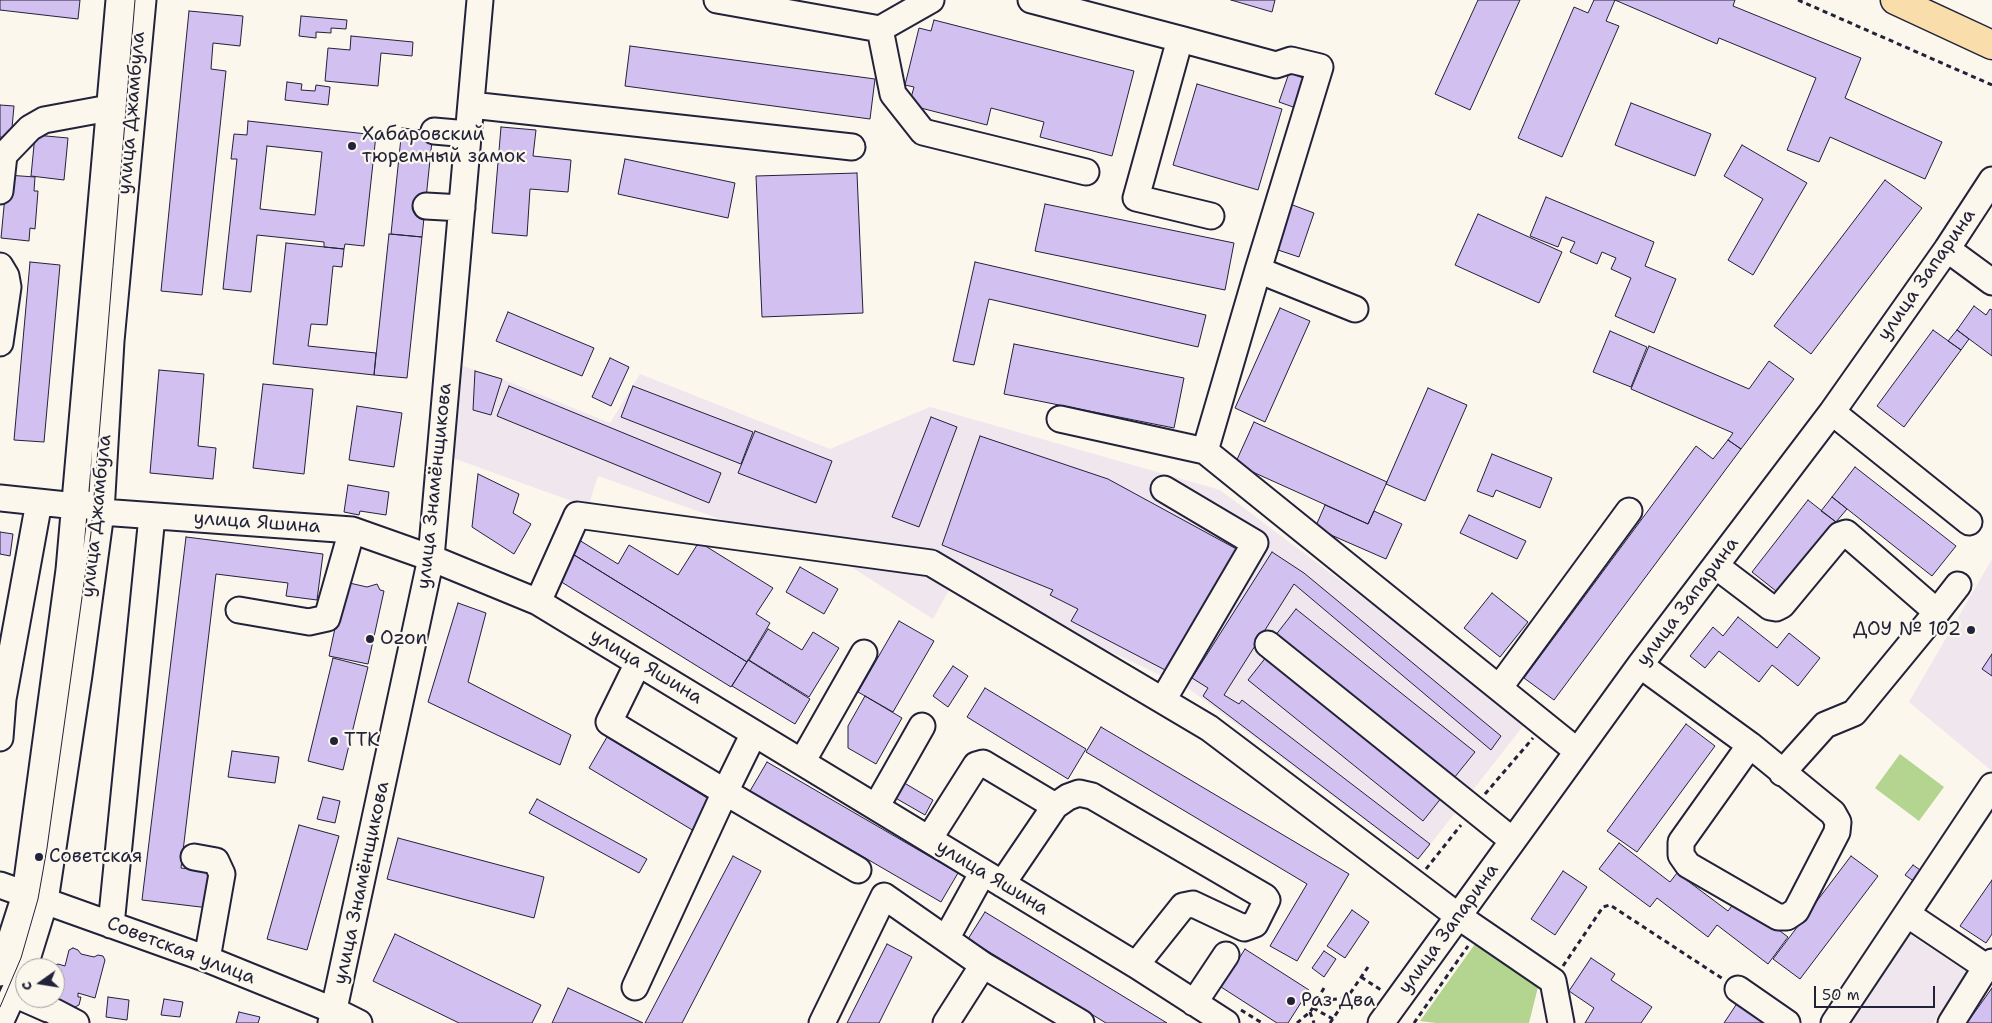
<!DOCTYPE html>
<meta charset="utf-8">
<style>
body{margin:0}
#map{position:relative;width:1992px;height:1023px;overflow:hidden;background:#fbf7ec;font-family:"Shantell Sans",sans-serif}
canvas{display:block}
.north{position:absolute;left:15px;top:958px;width:50px;height:50px;box-sizing:border-box;background:#fbf7ec;border:1px solid #a4a2a5;border-radius:50%;rotate:257deg;font-size:14px;font-weight:700;line-height:20px;text-align:center;color:#22223b}
.north::after{content:'';display:block;margin:auto;width:18px;height:22px;background:#22223b;clip-path:polygon(50% 0,100% 100%,50% 72%,0 100%)}
.scale{position:absolute;left:1814px;top:986px;width:121px;height:22px;box-sizing:border-box;border:2px solid #22223b;border-top:0;padding-left:6px;font-size:15px;line-height:18px;white-space:nowrap;color:#22223b;-webkit-text-stroke:4px #fbf7ec;paint-order:stroke}
</style>
<div id="map">
<canvas width="1992" height="1023"></canvas>
<div class="north">С</div>
<div class="scale">50 m</div>
</div>
<script>
const c = document.querySelector('canvas').getContext('2d');
c.lineJoin = 'round';
function paint(path, color) {
  c.fillStyle = color;
  c.fill(path, 'evenodd');
}
function toPath(rows) {
  const path = new Path2D();
  for (const r of rows) {
    path.moveTo(r[0], r[1]);
    for (let i = 2; i < r.length; i += 2) path.lineTo(r[i], r[i + 1]);
  }
  return path;
}
function strokePath(path, color, width, dash) {
  c.strokeStyle = color;
  c.lineWidth = width;
  c.lineCap = dash ? 'butt' : 'round';
  c.setLineDash(dash || []);
  c.stroke(path);
}
function drawText(font, color, halo, rows, align = 'center') {
  c.font = font + ' "Shantell Sans",sans-serif';
  c.lineWidth = 4.5;
  c.setLineDash([]);
  c.textBaseline = 'middle';
  c.strokeStyle = halo;
  c.fillStyle = color;
  for (const [text, x, y, turn = 0] of rows) {
    c.save();
    c.translate(x, y);
    c.rotate((+turn || 0) * Math.PI / 180);
    c.textAlign = isNaN(turn) ? turn : align;
    if (halo) c.strokeText(text, 0, 0);
    c.fillText(text, 0, 0);
    c.restore();
  }
}
paint(toPath([
 [460,365,502,379,610,423,640,374,830,449,930,407,1220,490,1527,721,1418,860,1188,688,955,579,933,619,845,563,598,476,588,507,453,458],
 [1992,559,1992,771,1909,702],
 [1902,929,1967,972,1933,1023,1839,1023]
]), '#efe6ee');
paint(toPath([
 [1900,754,1944,787,1919,821,1875,788],
 [1480,937,1540,979,1529,1023,1436,1023,1420,1021]
]), '#b3d58f');
const building = toPath([
 [0,0,80,0,78,19,0,10,0,0],
 [1231,0,1275,0,1272,12,1231,0],
 [1478,0,1520,0,1470,110,1435,94,1478,0],
 [1594,0,1615,0,1606,21,1619,26,1562,157,1518,138,1574,7,1588,13,1594,0],
 [1615,0,1735,0,1733,6,1861,58,1845,98,1942,142,1925,179,1830,137,1819,162,1787,150,1816,78,1719,38,1717,44,1615,0],
 [189,11,243,16,240,46,213,43,211,69,226,71,202,295,161,291,189,11],
 [301,16,347,20,346,29,331,28,331,33,316,32,316,38,299,36,301,16],
 [934,20,1134,71,1112,156,1040,137,1044,122,991,108,987,125,909,105,914,87,905,85,919,28,931,31,934,20],
 [351,36,413,42,412,56,381,53,378,86,325,81,328,48,350,50,351,36],
 [630,46,875,79,870,119,625,86,630,46],
 [1289,73,1306,79,1296,108,1279,102,1289,73],
 [287,82,302,84,301,90,315,91,316,85,330,87,328,105,285,100,287,82],
 [1197,84,1282,109,1258,190,1173,165,1197,84],
 [1631,103,1711,134,1695,176,1615,145,1631,103],
 [0,105,14,106,11,139,0,137,0,105],
 [248,121,376,135,364,246,345,244,344,249,324,247,324,242,257,235,251,292,223,289,237,159,231,159,234,134,247,135,248,121],
 [267,146,322,152,315,215,260,209,267,146],
 [501,127,536,130,533,156,571,160,568,192,530,189,527,236,492,233,501,127],
 [402,128,433,131,422,237,391,234,402,128],
 [35,135,68,138,64,180,31,176,35,135],
 [1742,145,1807,183,1753,275,1728,260,1763,199,1724,176,1742,145],
 [625,159,735,183,728,218,618,194,625,159],
 [857,173,863,313,762,317,756,176,857,173],
 [7,175,35,177,34,191,38,191,35,229,30,228,29,241,1,238,7,175],
 [1885,180,1922,208,1811,354,1774,326,1885,180],
 [1546,197,1654,242,1645,266,1676,279,1654,333,1615,316,1631,278,1611,269,1616,258,1602,252,1597,264,1570,252,1575,242,1562,237,1558,247,1530,236,1546,197],
 [1045,204,1234,243,1225,290,1035,251,1045,204],
 [1290,204,1314,213,1299,257,1275,249,1290,204],
 [1478,214,1562,252,1539,303,1455,265,1478,214],
 [389,234,422,237,407,378,374,375,389,234],
 [286,243,344,249,342,267,333,266,327,325,311,324,308,346,376,353,374,375,273,364,286,243],
 [30,262,60,265,44,442,14,440,30,262],
 [975,262,1206,315,1198,347,989,299,974,365,953,361,975,262],
 [1974,306,1986,315,1990,309,1992,310,1992,356,1957,330,1974,306],
 [1280,308,1310,321,1265,422,1235,408,1280,308],
 [508,312,594,348,582,376,496,341,508,312],
 [1933,330,1961,350,1904,427,1877,406,1933,330],
 [1957,330,1969,339,1961,350,1948,341,1957,330],
 [1610,331,1647,347,1631,387,1593,372,1610,331],
 [1014,344,1184,378,1174,428,1004,394,1014,344],
 [1649,346,1749,389,1769,361,1794,379,1741,449,1728,440,1733,433,1631,389,1649,346],
 [610,358,629,367,611,406,592,397,610,358],
 [159,370,204,374,198,446,216,448,213,479,150,473,159,370],
 [475,371,502,379,491,415,473,410,475,371],
 [263,384,313,389,304,474,253,468,263,384],
 [509,386,721,473,709,503,497,416,509,386],
 [633,386,753,432,741,464,621,417,633,386],
 [1428,388,1467,405,1425,501,1386,484,1428,388],
 [357,406,402,413,394,467,349,460,357,406],
 [931,417,957,427,919,527,892,517,931,417],
 [1254,422,1387,482,1368,524,1235,464,1254,422],
 [755,431,832,461,816,503,738,473,755,431],
 [980,436,1108,479,1242,552,1167,671,1071,621,1078,609,1050,595,1053,590,942,545,980,436],
 [1728,440,1741,449,1554,700,1524,678,1696,446,1713,459,1728,440],
 [1492,454,1552,478,1540,508,1496,490,1493,497,1477,491,1492,454],
 [1855,467,1956,546,1932,576,1832,497,1855,467],
 [478,474,519,494,513,513,531,524,514,554,472,527,478,474],
 [348,485,389,492,386,515,360,511,359,515,344,512,348,485],
 [1832,497,1847,509,1836,522,1821,511,1832,497],
 [1808,500,1836,522,1781,595,1752,572,1808,500],
 [1325,505,1368,524,1374,511,1402,524,1386,559,1315,528,1325,505],
 [1469,515,1526,541,1517,559,1460,533,1469,515],
 [0,532,13,534,10,556,0,554,0,532],
 [186,537,323,554,317,600,286,596,288,583,216,574,181,868,213,872,209,908,142,900,186,537],
 [579,540,618,564,629,545,678,575,699,542,773,588,756,614,770,623,747,662,571,553,579,540],
 [1272,552,1304,573,1501,736,1491,750,1294,584,1224,695,1239,704,1242,700,1430,844,1418,859,1203,696,1208,688,1192,678,1272,552],
 [571,553,747,662,731,687,555,578,571,553],
 [800,567,838,589,824,614,786,592,800,567],
 [345,582,367,587,377,584,380,590,384,591,368,664,329,656,345,582],
 [1492,593,1528,622,1500,657,1464,628,1492,593],
 [458,603,486,613,468,682,571,735,560,765,428,702,458,603],
 [1296,609,1475,752,1454,778,1275,636,1296,609],
 [1738,617,1777,648,1789,633,1820,658,1798,686,1772,665,1759,682,1719,651,1705,668,1690,656,1713,627,1723,636,1738,617],
 [899,621,934,641,893,712,858,692,899,621],
 [768,629,802,650,813,632,839,648,809,697,749,660,768,629],
 [1992,654,1992,676,1982,669,1992,654],
 [1267,656,1442,797,1423,821,1248,680,1267,656],
 [333,658,368,667,343,770,308,761,333,658],
 [748,660,810,699,795,724,732,686,748,660],
 [953,666,968,676,948,707,933,696,953,666],
 [985,688,1086,749,1068,779,967,717,985,688],
 [865,696,902,718,876,764,848,748,848,726,865,696],
 [1686,724,1715,746,1637,852,1607,831,1686,724],
 [1101,727,1349,874,1297,961,1270,946,1307,884,1086,752,1101,727],
 [607,737,717,804,699,834,589,768,607,737],
 [232,751,279,757,275,783,228,777,232,751],
 [767,762,958,873,941,902,750,791,767,762],
 [901,781,933,800,925,815,892,796,901,781],
 [323,797,340,801,335,823,317,819,323,797],
 [537,799,647,859,639,873,529,813,537,799],
 [299,825,339,836,307,950,267,939,299,825],
 [398,838,544,877,534,918,387,879,398,838],
 [1619,843,1670,882,1677,873,1728,911,1737,899,1788,937,1768,964,1717,925,1708,937,1657,898,1650,907,1599,869,1619,843],
 [733,856,761,871,682,1023,645,1023,733,856],
 [1851,856,1878,876,1800,979,1773,959,1851,856],
 [1913,865,1923,872,1915,882,1905,875,1913,865],
 [1563,871,1587,887,1555,935,1531,919,1563,871],
 [1992,880,1992,934,1986,943,1960,926,1992,880],
 [1352,910,1369,922,1345,958,1327,946,1352,910],
 [985,912,1167,1023,1106,1023,968,939,985,912],
 [395,934,541,1005,532,1023,459,1023,373,981,395,934],
 [887,944,912,957,879,1023,847,1023,887,944],
 [73,948,78,950,81,954,94,957,98,955,103,956,105,960,95,998,78,993,78,997,81,997,79,1005,75,1007,49,1001,50,998,55,998,54,966,58,964,65,966,69,950,73,948],
 [1245,949,1309,990,1288,1023,1277,1023,1221,987,1245,949],
 [1324,951,1336,959,1324,977,1312,968,1324,951],
 [1591,958,1615,974,1611,980,1652,1007,1641,1023,1585,1023,1594,1008,1569,991,1591,958],
 [568,988,643,1023,552,1023,568,988],
 [1992,988,1992,1023,1967,1023,1992,988],
 [108,997,129,1000,127,1020,106,1017,108,997],
 [164,999,183,1002,180,1017,161,1015,164,999],
 [1740,999,1768,1023,1724,1023,1740,999],
 [239,1012,260,1017,258,1023,236,1023,239,1012]
]);
paint(building, '#d2c0f1');
strokePath(building, '#22223b', 1);
const minor = toPath([
 [717,0,880,29,931,0],
 [1031,0,1180,39],
 [880,29,893,94,923,132,1086,172],
 [471,105,852,147],
 [434,131,468,134],
 [0,155,4,155,30,128,44,120,109,108],
 [0,191,4,155],
 [426,206,462,208],
 [1211,216,1136,198,1180,39,1276,65,1291,60,1320,67,1258,270,1205,451,1577,751],
 [1947,249,1992,282],
 [0,266,6,276,8,287,0,343],
 [1258,270,1355,309],
 [1832,412,1969,522],
 [1060,419,1205,451],
 [0,498,76,506,86,504,101,512,352,530,431,558,538,602,1136,965,1226,1023],
 [1716,566,1770,607,1776,608,1782,605,1840,535,1846,533,1937,612,1854,713,1825,725,1782,773],
 [538,602,577,515,931,563,1209,728,1458,916,1553,981,1561,1023],
 [239,610,309,622,327,618,352,530],
 [1937,612,1958,585],
 [1268,644,1512,840],
 [1640,665,1750,745,1833,813,1838,822,1837,832,1796,911,1787,917,1778,917,1688,865,1681,855,1681,842,1750,745],
 [1499,688,1629,511],
 [1163,700,1255,543,1164,489],
 [754,733,725,792,858,870],
 [0,738,3,699,39,502],
 [802,762,864,653],
 [876,807,922,726],
 [929,839,976,765,983,763,1055,806,1068,797,1079,793,1092,796,1265,897,1267,900,1255,924,1244,928,1193,904,1183,906,1136,965],
 [194,857,216,861,222,874,207,959],
 [1002,884,1055,806],
 [0,885,207,959,335,1011,359,1023],
 [1907,914,1986,967,1992,962],
 [111,925,152,516],
 [946,939,983,872],
 [0,973,25,895,69,570,119,0],
 [635,987,725,792,609,722,638,663],
 [1738,989,1787,1023],
 [14,994,48,1009],
 [1194,1003,1226,955],
 [55,1012,76,1023],
 [0,1023,23,972,45,901,79,675,101,512,111,341,143,0],
 [331,1023,431,558,480,0],
 [822,1023,884,896,983,965,1081,1023],
 [946,1023,983,965],
 [1381,1023,1640,665,1832,412,1947,249,1992,180],
 [1834,1023,1992,786],
 [1951,1023,1986,967]
]);
const major = toPath([
 [1895,0,1992,45]
]);
strokePath(minor, '#22223b', 29);
strokePath(major, '#22223b', 31);
strokePath(toPath([
 [1798,0,1992,85],
 [1485,794,1533,738],
 [1426,869,1461,825],
 [1563,966,1603,907,1610,905,1723,979],
 [1361,977,1381,990],
 [1317,1000,1324,988],
 [1313,1008,1333,1019],
 [1241,1010,1262,1023],
 [1310,1012,1314,1023],
 [1297,1023,1310,1012,1317,1001,1346,998],
 [1330,1023,1368,967],
 [1414,1023,1468,946]
]), '#22223b', 3, [5, 4]);
strokePath(minor, '#fbf7ec', 25);
strokePath(major, '#f9deab', 28);
strokePath(toPath([
 [0,1007,21,958,38,899,47,848,91,533,135,0]
]), '#22223b', 1);
for (const [x, y, r, color] of [
 [352,146,5,"#22223b"],
 [1971,630,5,"#22223b"],
 [370,639,5,"#22223b"],
 [334,741,5,"#22223b"],
 [39,857,5,"#22223b"],
 [1291,1001,5,"#22223b"]
]) {
  const dot = new Path2D();
  dot.arc(x, y, r, 0, 2 * Math.PI);
  c.fillStyle = color;
  c.fill(dot);
  strokePath(dot, '#fbf7ec', 2);
}
drawText('19px', '#22223b', '#fbf7ec', [
 ["улица Джамбула",132,113,-85],
 ["улица Запарина",1927,275,-55],
 ["улица Знамёнщикова",435,486,-84],
 ["улица Джамбула",97,516,-84],
 ["улица Яшина",257,523,4],
 ["улица Запарина",1688,602,-53],
 ["улица Яшина",646,667,31],
 ["улица Яшина",992,878,31],
 ["улица Знамёнщикова",362,883,-78],
 ["улица Запарина",1449,929,-54],
 ["Советская улица",181,951,21]
]);
drawText('19px', '#22223b', '#fbf7ec', [
 ["Хабаровский",362,135],
 ["тюремный замок",362,157],
 ["ДОУ № 102",1961,630,"right"],
 ["Ozon",380,639],
 ["ТТК",344,741],
 ["Советская",49,857],
 ["Раз Два",1301,1001]
], 'left');
</script>
